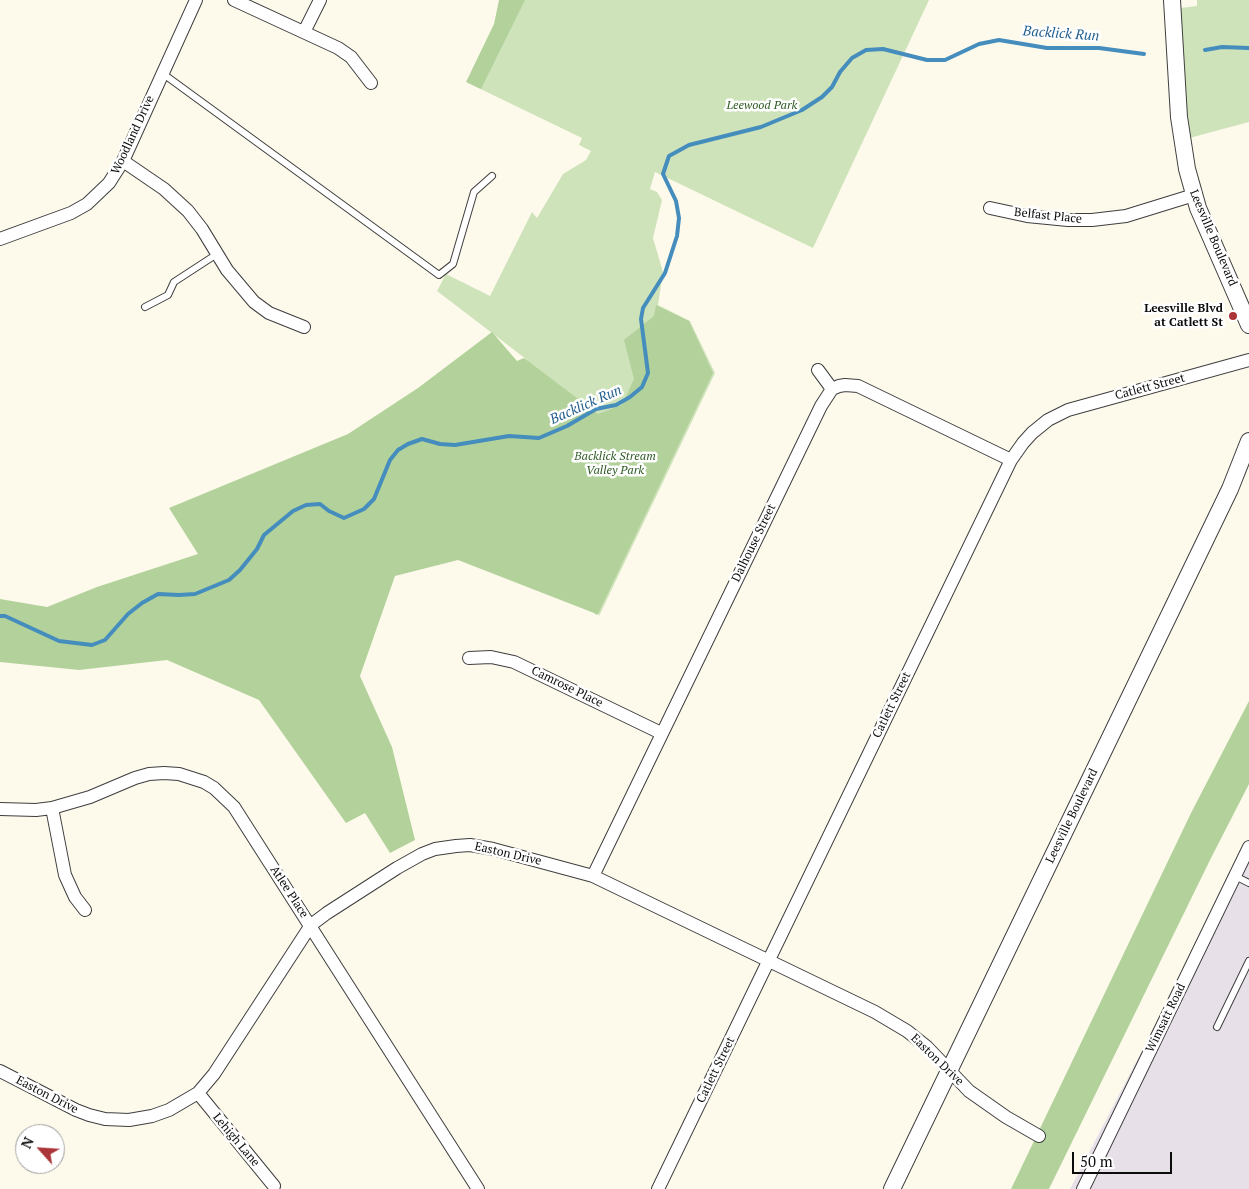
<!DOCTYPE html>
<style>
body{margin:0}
#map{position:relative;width:1249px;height:1189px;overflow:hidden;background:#fdfaec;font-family:"PT Serif",serif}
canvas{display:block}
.north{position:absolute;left:15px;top:1124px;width:50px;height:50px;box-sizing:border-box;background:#fff;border:1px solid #9d9d9d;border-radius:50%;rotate:296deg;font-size:14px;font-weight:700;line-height:20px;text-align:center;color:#0b0b0b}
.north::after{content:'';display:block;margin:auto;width:18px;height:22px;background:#ab3439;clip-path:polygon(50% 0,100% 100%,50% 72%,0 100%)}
.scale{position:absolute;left:1072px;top:1152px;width:100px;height:22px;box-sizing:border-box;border:2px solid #0b0b0b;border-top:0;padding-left:6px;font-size:15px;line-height:18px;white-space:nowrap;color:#0b0b0b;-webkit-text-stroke:4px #fff;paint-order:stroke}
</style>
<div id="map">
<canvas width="1249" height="1189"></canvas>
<div class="north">N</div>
<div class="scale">50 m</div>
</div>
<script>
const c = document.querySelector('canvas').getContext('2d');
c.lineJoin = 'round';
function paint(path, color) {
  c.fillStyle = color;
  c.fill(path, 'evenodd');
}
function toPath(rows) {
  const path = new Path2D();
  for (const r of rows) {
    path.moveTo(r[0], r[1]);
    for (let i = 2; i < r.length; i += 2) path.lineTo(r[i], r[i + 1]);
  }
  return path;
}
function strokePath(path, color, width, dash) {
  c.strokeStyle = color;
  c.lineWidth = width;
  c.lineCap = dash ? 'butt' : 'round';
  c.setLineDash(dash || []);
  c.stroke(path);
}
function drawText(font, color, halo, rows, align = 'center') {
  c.font = font + ' "PT Serif",serif';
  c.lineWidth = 5;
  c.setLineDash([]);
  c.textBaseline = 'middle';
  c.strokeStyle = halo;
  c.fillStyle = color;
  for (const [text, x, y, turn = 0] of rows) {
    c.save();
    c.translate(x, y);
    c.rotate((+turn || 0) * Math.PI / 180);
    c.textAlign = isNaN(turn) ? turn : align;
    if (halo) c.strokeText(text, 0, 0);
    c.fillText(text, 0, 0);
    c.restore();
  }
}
paint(toPath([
 [1249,845,1249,1189,1070,1189]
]), '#e8e0e9');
paint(toPath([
 [501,0,929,0,813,248,655,172,650,189,657,192,662,200,653,238,663,272,658,305,690,321,715,373,599,616,562,465,526,359,437,291,446,274,490,296,532,212,537,218,563,174,586,160,591,151,579,145,582,138,468,83,496,24],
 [1197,0,1249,0,1249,122,1182,140,1172,9,1197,6]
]), '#cfe3ba');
paint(toPath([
 [499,0,525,0,481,89,466,82,494,24],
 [656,305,689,321,713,373,598,614,597,615,594,613,458,560,395,576,360,676,392,747,415,840,390,853,365,813,346,823,259,700,167,660,79,670,0,662,0,599,47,607,97,587,198,554,169,508,348,434,418,388,492,332,517,361,524,358,598,414,622,405,634,379,624,340,654,316],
 [1249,701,1249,784,1211,858,1049,1189,1011,1189,1191,813]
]), '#b3d29b');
strokePath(toPath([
 [1205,50,1222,47,1249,48],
 [0,616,5,616,59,641,92,645,105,640,128,614,142,603,158,594,179,595,195,594,229,580,240,570,257,549,264,535,293,511,306,505,320,504,329,511,344,518,364,509,374,499,390,460,398,450,408,444,422,439,440,444,455,445,509,436,539,438,567,426,596,409,616,405,630,397,642,387,648,373,641,319,643,308,665,273,677,236,679,218,676,201,663,174,669,156,689,145,761,127,802,110,822,97,832,87,840,72,852,58,866,50,883,49,927,60,945,60,979,44,999,40,1047,48,1099,48,1144,54]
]), '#458dbd', 4);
const service = toPath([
 [162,73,439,275,453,264,474,192,492,176],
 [145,307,168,295,174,282,217,254],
 [1235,876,1249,883],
 [1217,1027,1249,961]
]);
const minor = toPath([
 [234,0,338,48,351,57,371,83],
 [304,32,320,0],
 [123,161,164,189,188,211,202,229,227,270,254,302,269,313,304,327],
 [990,208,1027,216,1068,220,1092,220,1126,216,1194,195],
 [0,239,71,213,87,204,109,183,123,161,196,0],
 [818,370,832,389],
 [469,658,491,657,514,662,661,733],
 [52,808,65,875,75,897,85,910],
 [0,809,36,810,52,808,90,797,135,778,149,774,164,773,179,774,204,782,214,788,234,807,478,1189],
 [593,876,821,406,832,389,839,386,845,385,858,386,1011,460],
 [0,1071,76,1110,89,1115,105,1119,129,1120,152,1116,169,1110,198,1093,214,1074,311,925,327,913,397,868,422,854,435,849,456,846,470,845,493,849,593,876,875,1012,907,1031,927,1047,969,1091,1006,1117,1039,1136],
 [198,1093,274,1186],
 [658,1189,1011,460,1023,443,1032,433,1048,420,1068,410,1249,360],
 [1083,1189,1249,847]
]);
const tertiary = toPath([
 [1172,0,1179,117,1187,169,1198,208,1249,325],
 [892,1189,1230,489,1249,441]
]);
strokePath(service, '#3e3e3e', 8);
strokePath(minor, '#3e3e3e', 14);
strokePath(tertiary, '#3e3e3e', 18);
strokePath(service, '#fff', 6);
strokePath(minor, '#fff', 12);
strokePath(tertiary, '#fff', 16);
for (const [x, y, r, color] of [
 [1233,316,5,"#ab3439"]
]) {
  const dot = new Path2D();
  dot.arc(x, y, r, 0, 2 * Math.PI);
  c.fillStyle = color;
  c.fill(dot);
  strokePath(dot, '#fff', 2);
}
drawText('italic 12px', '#2f5b24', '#fff', [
 ["Leewood Park",762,106],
 ["Backlick Stream",615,457],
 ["Valley Park",615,471]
]);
drawText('12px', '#0b0b0b', '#fff', [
 ["Woodland Drive",133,135,-65],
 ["Belfast Place",1048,216,6],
 ["Leesville Boulevard",1213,238,67],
 ["Catlett Street",1150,387,-15],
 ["Dalhouse Street",754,543,-64],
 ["Camrose Place",567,687,26],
 ["Catlett Street",892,705,-64],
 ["Leesville Boulevard",1072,816,-64],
 ["Easton Drive",508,854,13],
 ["Atlee Place",289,892,57],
 ["Wimsatt Road",1166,1018,-64],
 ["Easton Drive",937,1060,44],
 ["Catlett Street",716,1070,-64],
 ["Easton Drive",47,1095,27],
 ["Lehigh Lane",236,1140,50]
]);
drawText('bold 12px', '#0b0b0b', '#fff', [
 ["Leesville Blvd",1223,309],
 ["at Catlett St",1223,323]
], 'right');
drawText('italic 14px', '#235f8e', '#fff', [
 ["Backlick Run",1061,34,4],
 ["Backlick Run",586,405,-24]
]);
</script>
